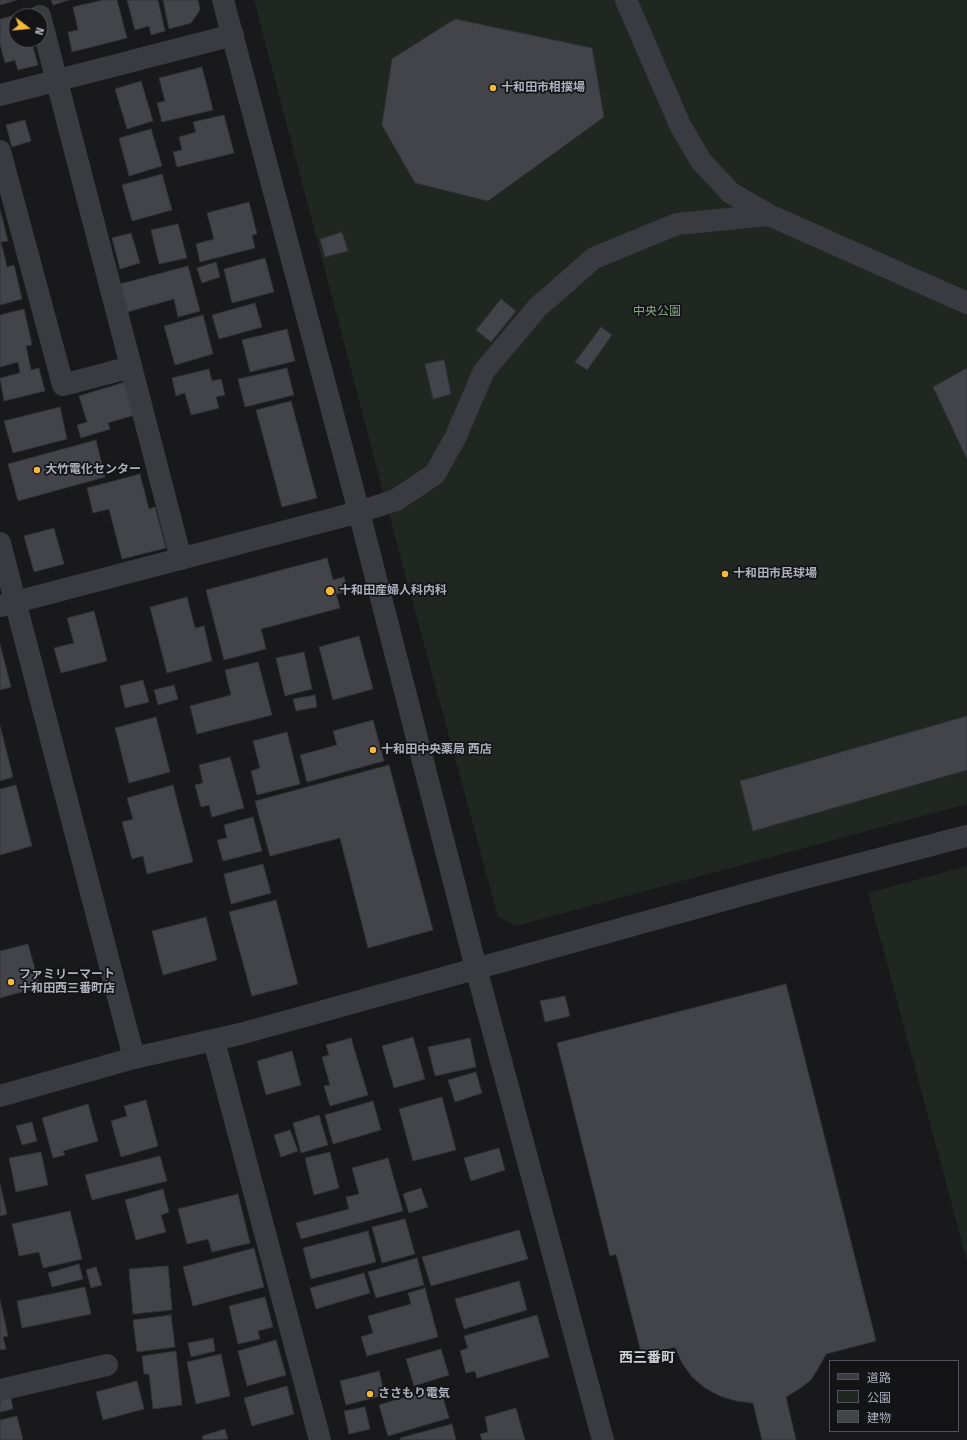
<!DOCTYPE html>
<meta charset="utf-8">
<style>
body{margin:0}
#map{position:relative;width:967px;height:1440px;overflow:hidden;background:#19191c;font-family:"Fira Sans","Noto Sans JP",sans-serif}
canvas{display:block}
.legend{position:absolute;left:829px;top:1360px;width:130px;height:72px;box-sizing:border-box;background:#141417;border:1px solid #515259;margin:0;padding:5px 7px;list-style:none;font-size:12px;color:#acb0bc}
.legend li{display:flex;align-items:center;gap:8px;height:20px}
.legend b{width:20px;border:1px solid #515259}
.north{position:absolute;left:8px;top:8px;width:40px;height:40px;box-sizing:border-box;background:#141417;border:1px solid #515259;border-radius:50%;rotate:106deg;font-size:11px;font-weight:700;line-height:16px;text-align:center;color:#acb0bc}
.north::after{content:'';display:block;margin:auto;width:14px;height:18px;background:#f6b837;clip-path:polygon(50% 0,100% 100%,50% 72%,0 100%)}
</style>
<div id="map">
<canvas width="967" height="1440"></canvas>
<ul class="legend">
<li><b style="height:5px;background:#3a3b41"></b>道路</li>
<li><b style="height:11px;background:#1f2720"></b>公園</li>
<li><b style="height:11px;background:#434449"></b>建物</li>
</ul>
<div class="north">N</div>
</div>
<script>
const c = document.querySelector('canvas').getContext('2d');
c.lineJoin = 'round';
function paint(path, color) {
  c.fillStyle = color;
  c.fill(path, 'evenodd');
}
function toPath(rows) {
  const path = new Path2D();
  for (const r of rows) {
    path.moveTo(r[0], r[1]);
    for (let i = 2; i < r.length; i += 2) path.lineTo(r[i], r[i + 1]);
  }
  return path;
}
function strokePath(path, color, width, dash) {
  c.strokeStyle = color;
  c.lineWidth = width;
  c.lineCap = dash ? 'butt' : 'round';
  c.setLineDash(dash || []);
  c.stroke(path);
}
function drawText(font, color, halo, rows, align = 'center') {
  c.font = font + ' "Fira Sans","Noto Sans JP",sans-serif';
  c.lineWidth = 3.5;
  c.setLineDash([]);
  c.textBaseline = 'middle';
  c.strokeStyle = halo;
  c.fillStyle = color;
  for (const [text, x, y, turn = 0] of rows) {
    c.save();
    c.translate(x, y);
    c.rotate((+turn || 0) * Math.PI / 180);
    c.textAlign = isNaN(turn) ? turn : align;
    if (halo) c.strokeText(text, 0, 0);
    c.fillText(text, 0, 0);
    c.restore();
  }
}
paint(toPath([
 [254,0,967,0,967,804,516,926,498,917,390,518],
 [967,866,967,1261,868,893]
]), '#1f2720');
const building = toPath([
 [0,0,17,0,0,5,0,0],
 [51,0,69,0,53,5,51,0],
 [103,0,117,0,127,38,72,52,68,32,78,30,73,7,103,0],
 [127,0,158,0,165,31,151,35,149,26,135,30,127,0],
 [163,0,198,0,200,10,191,23,169,29,163,0],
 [24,13,25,16,16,16,16,40,31,40,38,65,18,70,15,60,5,63,0,44,0,19,24,13],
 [455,19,592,48,604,117,488,201,415,183,382,125,392,59,455,19],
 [202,67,213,110,162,122,157,103,165,101,159,78,202,67],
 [141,81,153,121,127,129,115,89,141,81],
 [224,115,234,153,177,167,173,152,182,150,179,137,196,132,193,122,224,115],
 [25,120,31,141,12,147,6,125,25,120],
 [151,129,162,166,129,176,119,138,151,129],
 [162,174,172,210,132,221,122,185,162,174],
 [249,202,257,234,252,235,255,248,200,262,196,244,214,239,207,213,249,202],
 [0,210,8,241,1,242,7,267,14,265,22,299,0,305,0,210],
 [178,224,187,258,159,264,151,230,178,224],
 [342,232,348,251,325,257,320,239,342,232],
 [131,233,140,263,120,269,112,238,131,233],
 [265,258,274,292,232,303,224,269,265,258],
 [216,262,220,277,202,283,197,268,216,262],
 [188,266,200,311,178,317,174,299,127,312,120,284,188,266],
 [501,299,516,311,491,342,476,330,501,299],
 [255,303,262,327,219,339,212,315,255,303],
 [24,309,32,345,26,346,31,370,39,368,45,391,4,401,0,378,20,373,18,362,0,367,0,315,24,309],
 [203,315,213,354,175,365,164,326,203,315],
 [601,327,612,335,587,370,575,362,601,327],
 [287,329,295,361,250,372,242,340,287,329],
 [444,360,451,394,433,399,425,364,444,360],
 [287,368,294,395,245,407,238,379,287,368],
 [967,368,967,459,933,387,967,368],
 [209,369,212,381,221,379,225,395,216,397,219,408,191,415,185,393,176,396,172,378,209,369],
 [125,382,135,415,108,423,110,429,81,438,77,425,87,422,79,396,125,382],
 [291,401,317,498,282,507,256,410,291,401],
 [60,407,67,439,13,453,4,421,60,407],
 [96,440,105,477,18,501,8,464,96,440],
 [140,474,149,509,155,507,166,548,122,559,109,509,93,513,87,488,140,474],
 [54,528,64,564,34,572,24,536,54,528],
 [327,558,333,580,344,577,348,591,336,594,340,608,261,629,266,649,224,660,206,590,327,558],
 [187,597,195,628,204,626,212,661,167,673,150,607,187,597],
 [94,611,107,661,61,673,54,648,74,643,67,618,94,611],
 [359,636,373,689,333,700,319,647,359,636],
 [0,644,11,687,0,690,0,644],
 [304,652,312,689,285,696,276,658,304,652],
 [258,662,272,715,197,734,190,706,231,695,225,670,258,662],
 [143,680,149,702,125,708,120,686,143,680],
 [174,685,178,699,158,705,154,690,174,685],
 [315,695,317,707,296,711,293,699,315,695],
 [967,716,967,770,753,831,740,781,967,716],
 [156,717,170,772,129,783,115,728,156,717],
 [373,720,384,761,307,782,300,755,337,745,333,731,373,720],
 [0,726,13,777,0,781,0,726],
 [287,732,300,784,257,795,251,771,260,768,253,741,287,732],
 [230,757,244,808,212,817,209,805,201,807,195,785,203,783,199,765,230,757],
 [389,765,433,930,368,948,340,838,270,856,255,801,389,765],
 [16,785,32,846,0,855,0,789,16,785],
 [173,785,193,862,147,874,143,856,132,859,122,822,133,819,127,798,173,785],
 [253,817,262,851,223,861,217,840,227,838,224,825,253,817],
 [263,864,271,893,231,904,224,874,263,864],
 [276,900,298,984,252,996,229,912,276,900],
 [206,917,217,960,163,975,152,931,206,917],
 [28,944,40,987,0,998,0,951,28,944],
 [786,984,876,1341,826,1354,819,1367,811,1380,799,1389,786,1397,796,1440,762,1440,753,1403,736,1401,720,1396,705,1388,692,1377,682,1363,675,1347,642,1356,616,1254,610,1256,557,1043,786,984],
 [565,996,570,1016,545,1022,540,1001,565,996],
 [413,1037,425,1079,394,1088,382,1046,413,1037],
 [351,1038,368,1095,330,1106,324,1086,330,1085,322,1057,329,1055,326,1045,351,1038],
 [470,1038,476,1067,435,1076,428,1047,470,1038],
 [292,1051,301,1085,266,1095,257,1061,292,1051],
 [476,1072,482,1093,455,1102,448,1080,476,1072],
 [442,1097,456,1150,413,1161,399,1109,442,1097],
 [146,1100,158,1146,121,1157,111,1121,127,1116,124,1106,146,1100],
 [373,1101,381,1130,333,1144,325,1115,373,1101],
 [88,1104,98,1141,63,1151,65,1155,53,1158,42,1118,88,1104],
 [319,1115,328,1145,301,1153,293,1123,319,1115],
 [32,1122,37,1141,22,1145,16,1126,32,1122],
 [290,1130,298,1151,281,1157,274,1135,290,1130],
 [499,1148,505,1170,471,1181,464,1158,499,1148],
 [41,1152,48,1185,16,1192,9,1158,41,1152],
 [330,1152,339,1188,314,1195,305,1158,330,1152],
 [160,1156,167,1181,92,1200,85,1175,160,1156],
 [388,1158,403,1211,301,1239,296,1223,349,1209,346,1197,359,1194,352,1168,388,1158],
 [0,1184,7,1214,0,1216,0,1184],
 [421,1188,428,1207,409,1213,403,1194,421,1188],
 [163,1189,169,1212,161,1215,166,1232,136,1240,125,1200,163,1189],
 [238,1194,250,1243,212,1252,208,1239,187,1244,178,1209,238,1194],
 [70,1211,82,1259,43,1268,39,1252,19,1256,12,1224,70,1211],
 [405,1219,415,1254,382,1263,372,1227,405,1219],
 [519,1230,528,1259,431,1286,422,1257,519,1230],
 [368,1231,376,1262,311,1279,303,1248,368,1231],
 [254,1248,264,1287,193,1306,183,1267,254,1248],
 [417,1258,424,1285,376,1298,368,1272,417,1258],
 [79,1264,83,1279,52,1287,48,1273,79,1264],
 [168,1266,172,1310,133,1314,129,1269,168,1266],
 [96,1267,102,1285,91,1288,86,1270,96,1267],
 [364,1273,370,1293,316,1309,310,1288,364,1273],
 [519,1281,527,1310,464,1329,455,1299,519,1281],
 [85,1287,91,1314,22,1328,17,1301,85,1287],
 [425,1288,438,1337,367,1356,361,1337,373,1333,368,1316,411,1304,408,1293,425,1288],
 [265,1297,273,1327,258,1331,260,1339,238,1344,229,1306,265,1297],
 [0,1300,8,1336,3,1337,6,1349,0,1350,0,1300],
 [171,1315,175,1347,137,1352,133,1320,171,1315],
 [537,1315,549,1357,477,1378,475,1371,466,1373,460,1351,468,1348,464,1336,537,1315],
 [213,1338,215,1351,191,1357,188,1343,213,1338],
 [276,1340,286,1375,247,1386,238,1351,276,1340],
 [441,1349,449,1375,414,1386,406,1359,441,1349],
 [176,1351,182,1405,153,1409,149,1374,144,1374,142,1356,176,1351],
 [221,1354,230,1396,196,1404,187,1362,221,1354],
 [379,1371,385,1395,346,1405,340,1381,379,1371],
 [137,1381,144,1409,103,1420,96,1392,137,1381],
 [287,1386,294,1414,252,1426,244,1398,287,1386],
 [440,1387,449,1418,388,1436,379,1405,440,1387],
 [11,1398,13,1409,0,1412,0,1400,11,1398],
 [365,1407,370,1429,349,1434,344,1411,365,1407],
 [516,1408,525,1440,482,1440,480,1434,488,1432,485,1417,516,1408],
 [17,1416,23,1440,0,1440,0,1420,17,1416],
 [452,1424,456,1440,401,1440,400,1438,452,1424],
 [225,1429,228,1439,203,1440,202,1436,225,1429]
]);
paint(building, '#434449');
strokePath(building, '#333338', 1);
strokePath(toPath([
 [223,0,359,512,476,968,603,1440],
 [626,0,680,125,701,161,731,193,769,215,967,303],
 [40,16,181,559],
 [0,95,233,35],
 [0,151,63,385,131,367],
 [0,543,134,1058],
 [0,606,359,512,396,500,435,474,455,438,484,371,538,307,594,258,677,224,769,215],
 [214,1041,320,1440],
 [0,1096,134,1058,240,1034,786,883,967,836],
 [0,1390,107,1365]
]), '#3a3b41', 22);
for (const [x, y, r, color] of [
 [493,88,4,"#f6b837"],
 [37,470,4,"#f6b837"],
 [725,574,4,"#f6b837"],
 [330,591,5,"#f6b837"],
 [373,750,4,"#f6b837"],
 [11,982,4,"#f6b837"],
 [370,1394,4,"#f6b837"]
]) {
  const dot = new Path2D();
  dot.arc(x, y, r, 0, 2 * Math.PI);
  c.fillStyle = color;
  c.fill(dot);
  strokePath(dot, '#141417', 1.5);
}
drawText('bold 12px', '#acb0bc', '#141417', [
 ["十和田市相撲場",501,88],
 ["大竹電化センター",45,470],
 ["十和田市民球場",733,574],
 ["十和田産婦人科内科",339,591],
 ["十和田中央薬局 西店",381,750],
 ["ファミリーマート",19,975],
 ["十和田西三番町店",19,989],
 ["ささもり電気",378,1394]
], 'left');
drawText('12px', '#83a785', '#141417', [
 ["中央公園",657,312]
]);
drawText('bold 14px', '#cdd0d7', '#141417', [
 ["西三番町",647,1358]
]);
</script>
